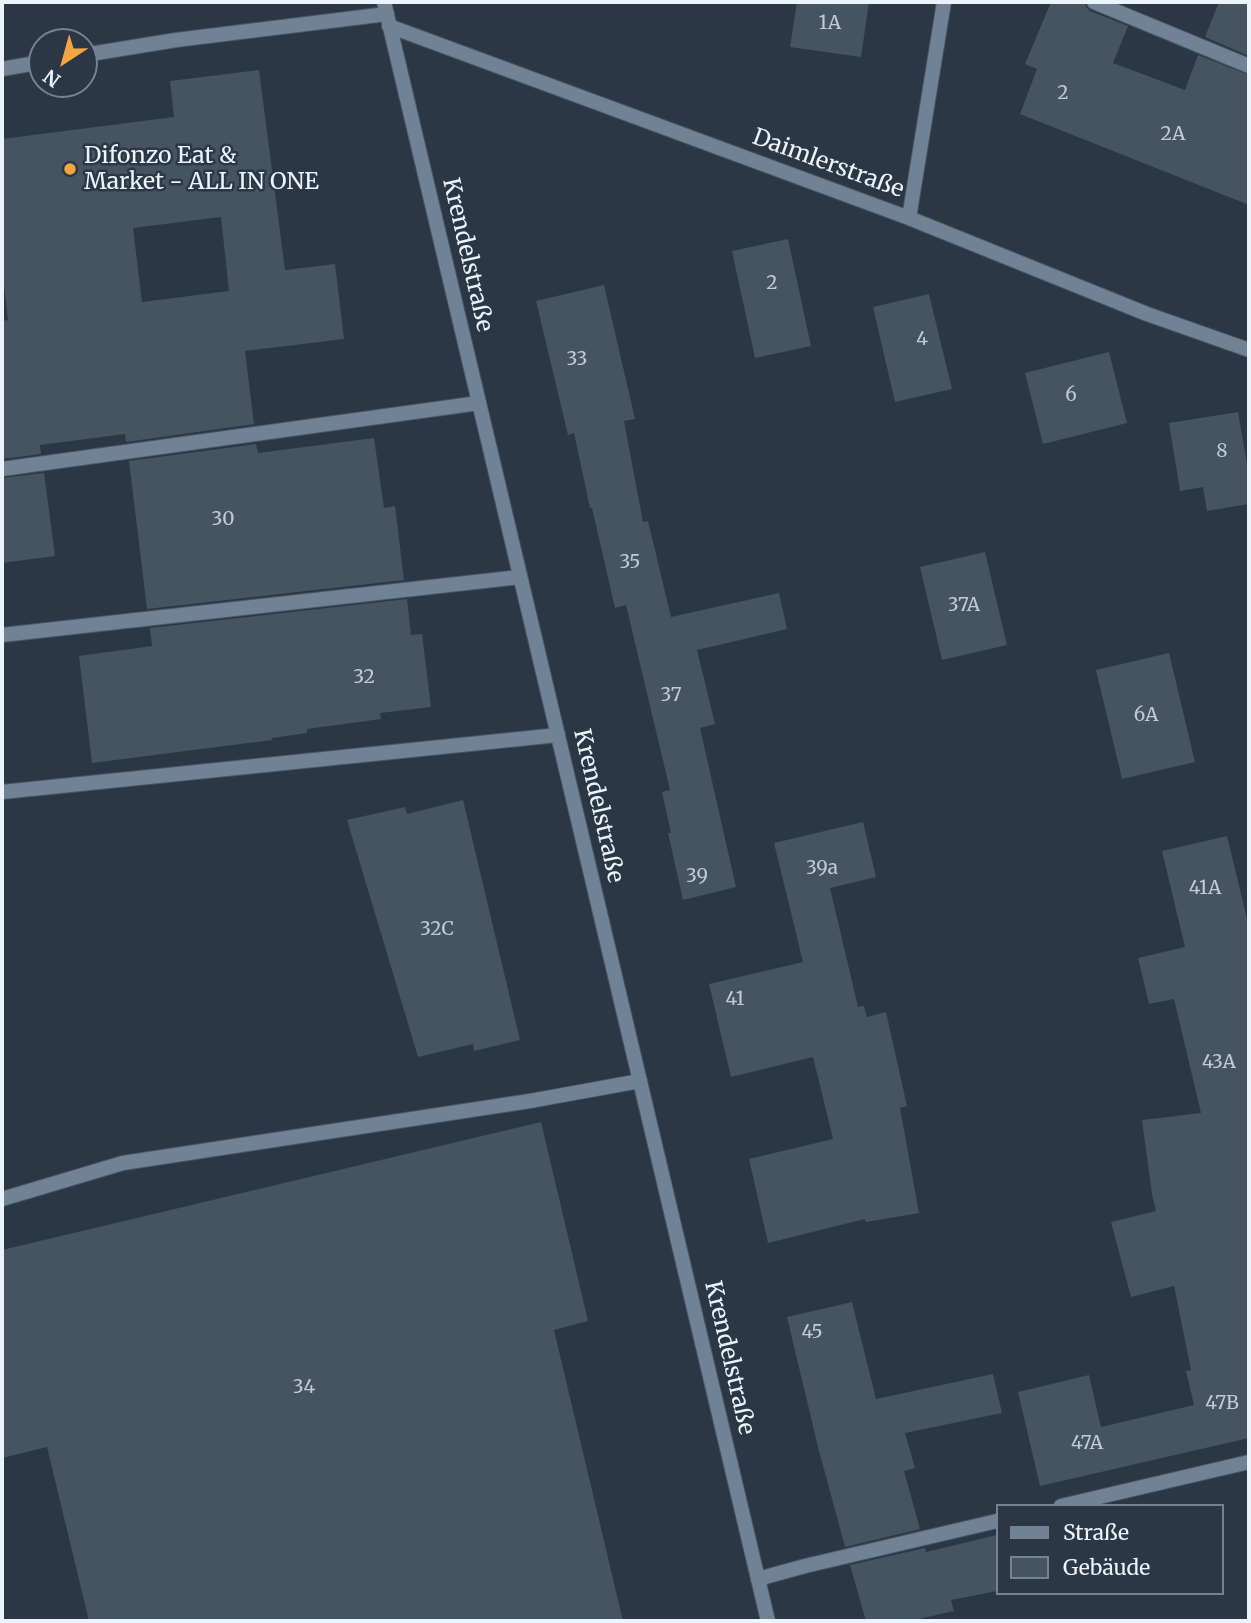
<!DOCTYPE html>
<meta charset="utf-8">
<style>
body{margin:0}
#map{position:relative;width:1251px;height:1623px;overflow:hidden;background:#2b3744;font-family:Merriweather,serif}
canvas{display:block}
.frame{position:absolute;inset:0;border:4px solid #ebf3fc;pointer-events:none}
.legend{position:absolute;left:996px;top:1504px;width:228px;height:91px;box-sizing:border-box;background:#2b3744;border:2px solid #78828e;margin:0;padding:9px 12px;list-style:none;font-size:21px;color:#ebf3fc}
.legend li{display:flex;align-items:center;gap:14px;height:35px}
.legend b{width:35px;border:2px solid #78828e}
.north{position:absolute;left:28px;top:28px;width:70px;height:70px;box-sizing:border-box;background:#2b3744;border:2px solid #78828e;border-radius:50%;rotate:216deg;font-size:19px;font-weight:700;line-height:28px;text-align:center;color:#ebf3fc}
.north::after{content:'';display:block;margin:auto;width:24px;height:32px;background:#f2a541;clip-path:polygon(50% 0,100% 100%,50% 72%,0 100%)}
</style>
<div id="map">
<canvas width="1251" height="1623"></canvas>
<div class="frame"></div>
<ul class="legend">
<li><b style="height:9px;background:#708396"></b>Straße</li>
<li><b style="height:19px;background:#465361"></b>Gebäude</li>
</ul>
<div class="north">N</div>
</div>
<script>
const c = document.querySelector('canvas').getContext('2d');
c.lineJoin = 'round';
function paint(path, color) {
  c.fillStyle = color;
  c.fill(path, 'evenodd');
}
function toPath(rows) {
  const path = new Path2D();
  for (const r of rows) {
    path.moveTo(r[0], r[1]);
    for (let i = 2; i < r.length; i += 2) path.lineTo(r[i], r[i + 1]);
  }
  return path;
}
function strokePath(path, color, width, dash) {
  c.strokeStyle = color;
  c.lineWidth = width;
  c.lineCap = dash ? 'butt' : 'round';
  c.setLineDash(dash || []);
  c.stroke(path);
}
function drawText(font, color, halo, rows, align = 'center') {
  c.font = font + ' Merriweather,serif';
  c.lineWidth = 5;
  c.setLineDash([]);
  c.textBaseline = 'middle';
  c.strokeStyle = halo;
  c.fillStyle = color;
  for (const [text, x, y, turn = 0] of rows) {
    c.save();
    c.translate(x, y);
    c.rotate((+turn || 0) * Math.PI / 180);
    c.textAlign = isNaN(turn) ? turn : align;
    if (halo) c.strokeText(text, 0, 0);
    c.fillText(text, 0, 0);
    c.restore();
  }
}
paint(toPath([
 [797,2,869,2,861,57,790,47],
 [1051,2,1085,2,1086,7,1090,11,1128,26,1113,63,1185,90,1198,55,1249,75,1249,205,1020,114,1037,69,1025,64],
 [1219,2,1249,2,1249,56,1205,37],
 [259,70,285,270,335,264,344,339,245,351,254,424,126,442,125,434,40,445,41,454,2,459,2,321,8,320,2,267,2,139,174,117,170,81],
 [221,217,229,291,142,302,133,228],
 [788,239,811,346,755,358,732,251],
 [604,285,635,419,624,421,643,522,648,521,671,617,779,593,787,629,697,650,715,724,700,728,736,887,683,900,668,833,671,833,662,792,670,790,626,605,615,608,592,508,590,508,574,433,568,435,536,301],
 [929,294,952,389,895,402,873,307],
 [1109,352,1127,423,1043,444,1025,373],
 [1238,412,1249,476,1249,504,1207,511,1203,487,1180,491,1169,423],
 [374,438,384,508,395,506,404,580,147,609,129,461,256,444,258,453],
 [44,473,55,556,2,563,2,478],
 [985,552,1007,645,942,660,920,567],
 [407,599,411,635,422,634,431,707,380,713,381,719,307,729,307,733,272,738,272,740,92,763,79,656,152,646,150,628],
 [1169,653,1195,762,1122,779,1096,670],
 [463,800,520,1040,474,1051,473,1044,418,1057,347,820,405,807,407,814],
 [863,822,876,877,830,888,858,1007,864,1006,867,1017,886,1012,907,1106,900,1108,919,1213,866,1222,865,1219,768,1243,749,1159,833,1139,813,1057,731,1077,709,984,803,962,774,843],
 [1227,836,1249,927,1249,1438,1040,1486,1018,1392,1089,1375,1101,1427,1194,1405,1186,1371,1191,1370,1174,1286,1131,1297,1111,1222,1156,1211,1152,1194,1142,1120,1201,1113,1174,999,1149,1004,1138,958,1185,947,1162,851],
 [541,1122,588,1321,554,1330,623,1621,89,1621,47,1447,2,1458,2,1250],
 [852,1302,876,1399,993,1374,1002,1413,905,1433,915,1468,904,1471,920,1529,845,1547,818,1447,787,1317],
 [997,1535,997,1591,951,1600,954,1611,910,1621,866,1621,850,1565,925,1548,926,1552]
]), '#465361');
const lane = toPath([
 [1094,2,1249,66],
 [84,55,176,40,387,14],
 [2,69,42,62],
 [2,469,479,403],
 [2,635,520,577],
 [2,792,558,735],
 [2,1199,123,1163,530,1101,640,1081],
 [1061,1506,1249,1462],
 [758,1579,805,1566,997,1521]
]);
const street = toPath([
 [384,2,768,1621],
 [389,26,909,218,1147,314,1249,350],
 [909,218,944,2]
]);
strokePath(lane, '#4a5561', 16);
strokePath(street, '#4a5561', 16);
strokePath(lane, '#708396', 14);
strokePath(street, '#708396', 14);
for (const [x, y, r, color] of [
 [70,169,7,"#f2a541"]
]) {
  const dot = new Path2D();
  dot.arc(x, y, r, 0, 2 * Math.PI);
  c.fillStyle = color;
  c.fill(dot);
  strokePath(dot, '#2b3744', 2.5);
}
drawText('19px', '#c2cbd5', null, [
 ["1A",830,24],
 ["2",1063,94],
 ["2A",1173,135],
 ["2",772,284],
 ["4",922,340],
 ["33",577,360],
 ["6",1071,396],
 ["8",1222,452],
 ["30",223,520],
 ["35",630,563],
 ["37A",964,606],
 ["32",364,678],
 ["37",671,696],
 ["6A",1146,716],
 ["39a",822,869],
 ["39",697,877],
 ["41A",1205,889],
 ["32C",437,930],
 ["41",735,1000],
 ["43A",1219,1063],
 ["45",812,1333],
 ["34",304,1388],
 ["47B",1222,1404],
 ["47A",1087,1444]
]);
drawText('23px', '#ebf3fc', '#2b3744', [
 ["Difonzo Eat &",84,156],
 ["Market - ALL IN ONE",84,182]
], 'left');
drawText('23px', '#ebf3fc', '#2b3744', [
 ["Daimlerstraße",828,164,20],
 ["Krendelstraße",467,255,77],
 ["Krendelstraße",598,806,77],
 ["Krendelstraße",729,1358,77]
]);
</script>
